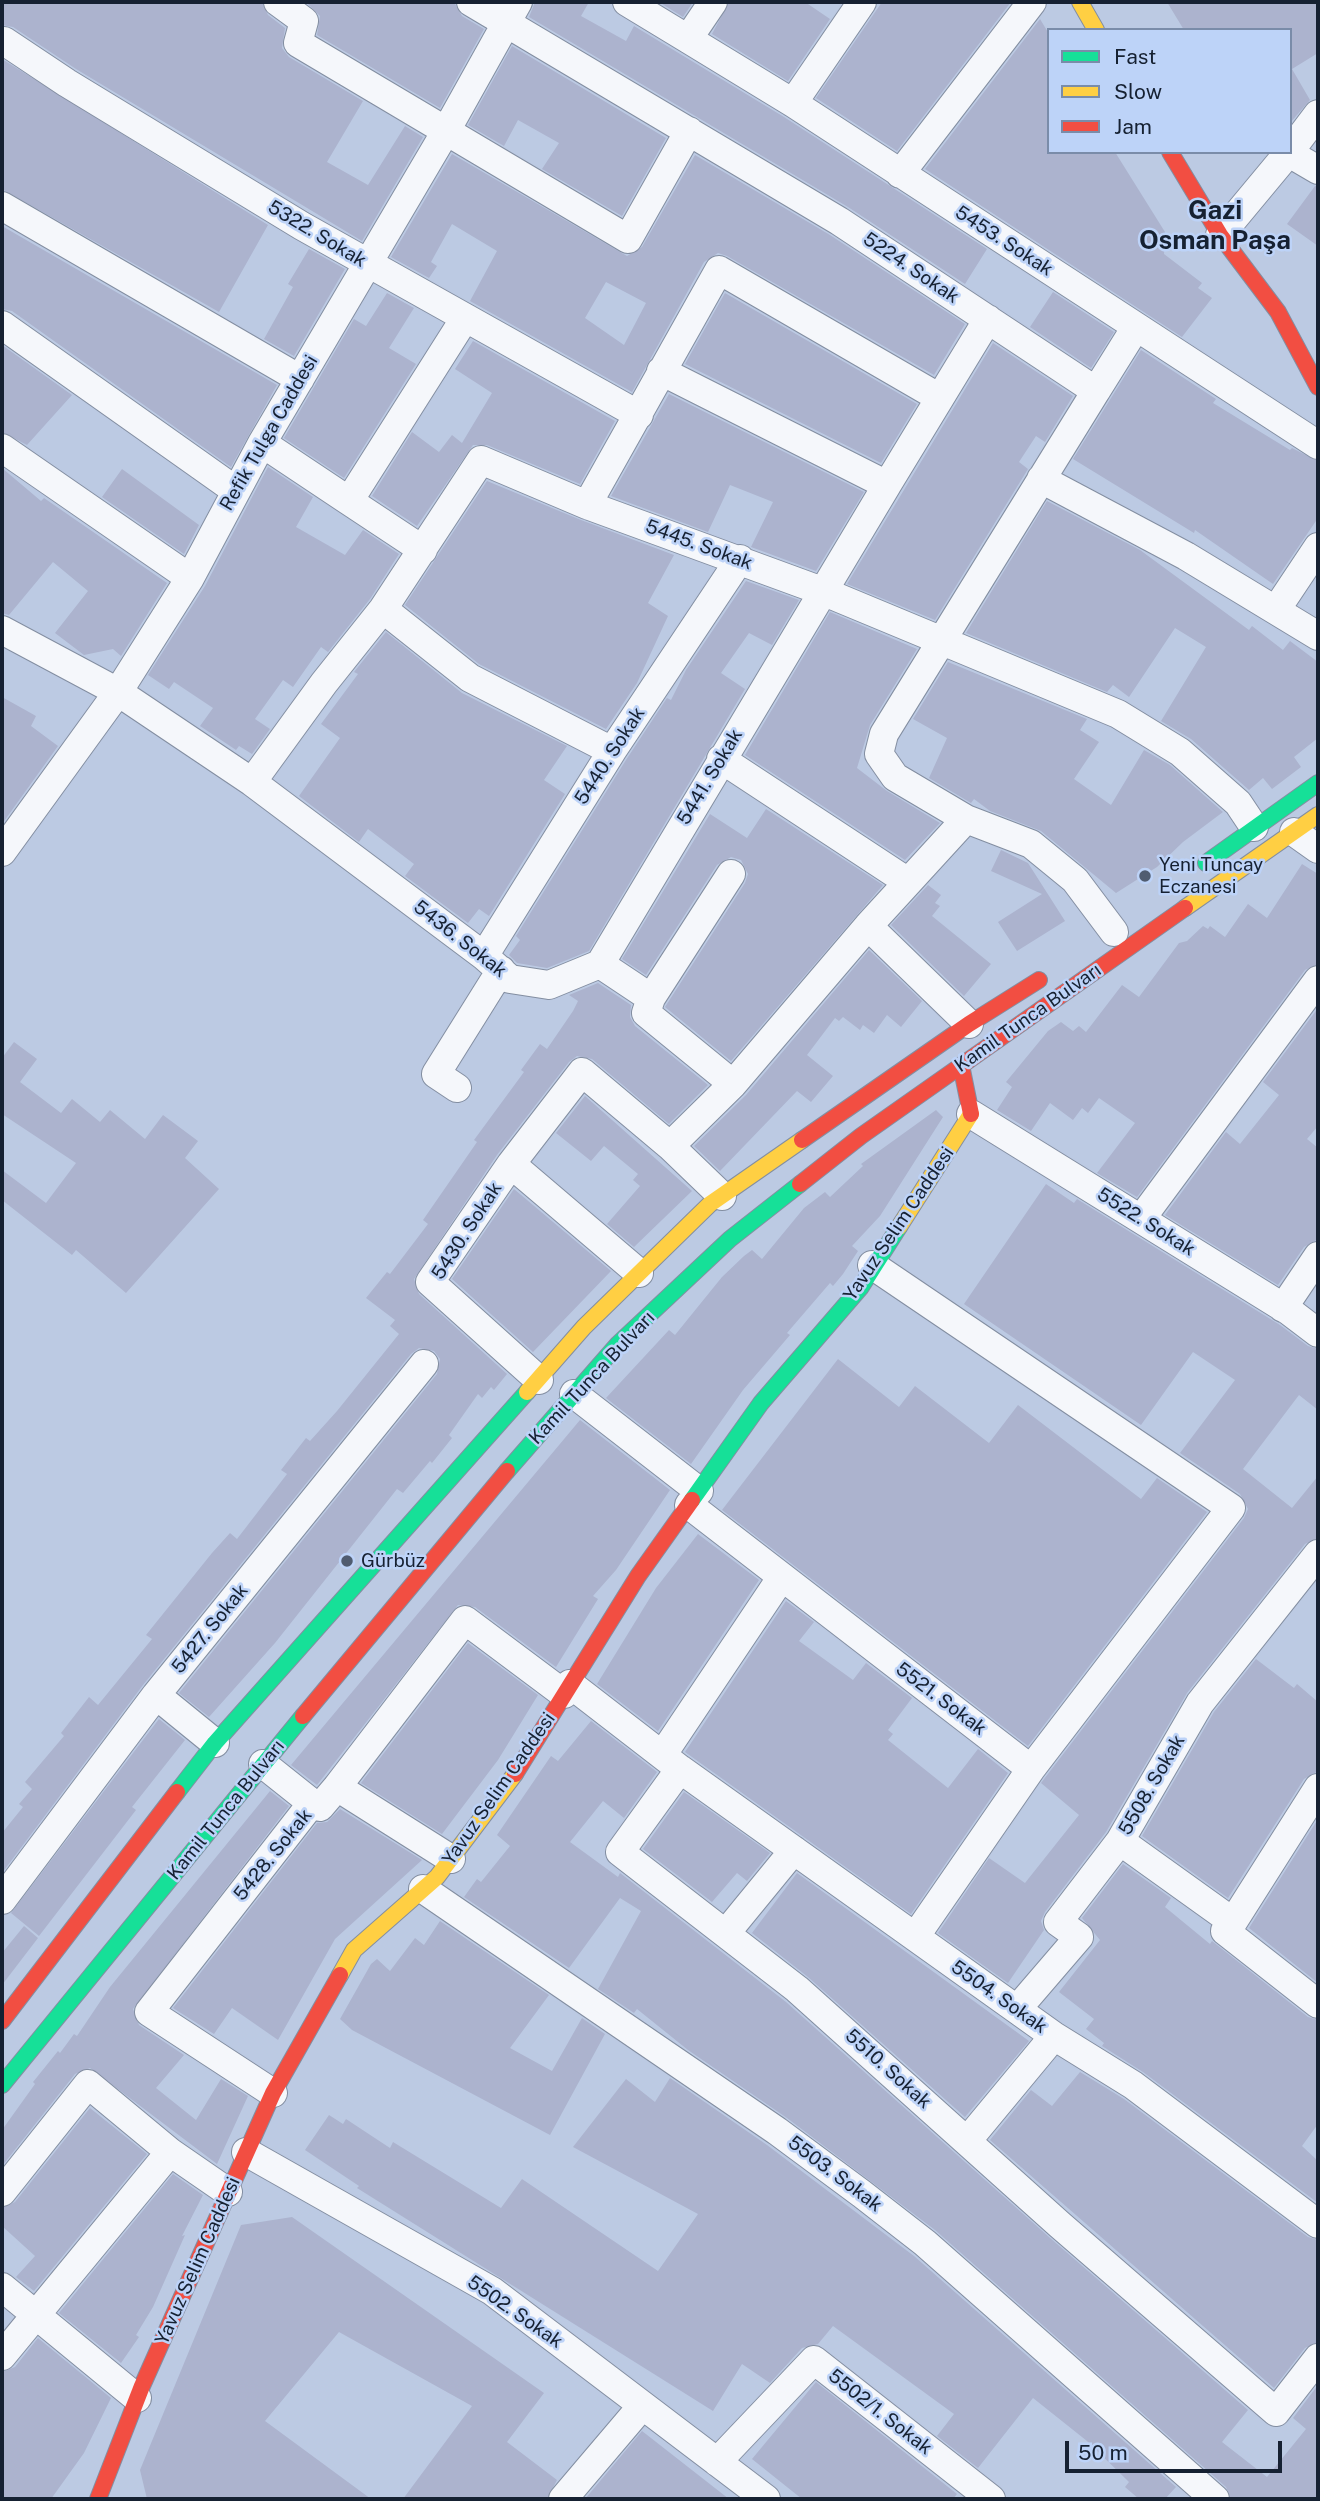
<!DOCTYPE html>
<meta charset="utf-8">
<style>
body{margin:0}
#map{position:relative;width:1320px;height:2501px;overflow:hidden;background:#bccae3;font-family:"Public Sans",sans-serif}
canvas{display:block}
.frame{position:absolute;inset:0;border:4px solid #162132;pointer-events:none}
.legend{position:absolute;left:1047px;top:28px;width:245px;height:126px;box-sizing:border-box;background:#bdd3f8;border:2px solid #7a8ca9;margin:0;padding:9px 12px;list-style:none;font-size:21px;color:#162132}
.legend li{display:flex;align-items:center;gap:14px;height:35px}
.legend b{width:35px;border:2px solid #7a8ca9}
.scale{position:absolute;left:1065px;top:2441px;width:217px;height:32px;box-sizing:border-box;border:4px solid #162132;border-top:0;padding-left:9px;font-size:21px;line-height:24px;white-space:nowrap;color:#162132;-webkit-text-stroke:5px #bdd3f8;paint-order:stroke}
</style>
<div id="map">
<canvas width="1320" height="2501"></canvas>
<div class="frame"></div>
<ul class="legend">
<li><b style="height:9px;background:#16e098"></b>Fast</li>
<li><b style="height:9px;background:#ffcf43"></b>Slow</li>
<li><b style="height:9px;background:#f24e42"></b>Jam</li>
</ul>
<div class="scale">50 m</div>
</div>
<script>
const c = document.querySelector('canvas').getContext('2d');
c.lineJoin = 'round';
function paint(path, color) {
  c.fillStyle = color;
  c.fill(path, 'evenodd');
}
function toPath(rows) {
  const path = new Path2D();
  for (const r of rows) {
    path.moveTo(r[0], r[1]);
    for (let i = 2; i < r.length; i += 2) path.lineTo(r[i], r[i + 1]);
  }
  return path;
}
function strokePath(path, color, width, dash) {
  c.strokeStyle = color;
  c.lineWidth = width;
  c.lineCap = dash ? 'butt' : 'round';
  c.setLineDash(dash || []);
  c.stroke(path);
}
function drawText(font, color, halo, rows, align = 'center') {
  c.font = font + ' "Public Sans",sans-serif';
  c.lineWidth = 5;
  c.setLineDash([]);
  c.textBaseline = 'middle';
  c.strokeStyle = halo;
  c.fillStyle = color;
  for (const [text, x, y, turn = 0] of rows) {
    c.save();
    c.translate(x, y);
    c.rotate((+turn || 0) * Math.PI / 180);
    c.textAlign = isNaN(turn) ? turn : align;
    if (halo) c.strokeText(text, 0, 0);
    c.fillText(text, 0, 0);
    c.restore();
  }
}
paint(toPath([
 [2,2,262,2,268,15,285,28,282,48,289,57,363,101,327,162,368,185,405,126,423,137,362,241,76,69,13,27,2,25],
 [306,2,454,2,462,16,484,29,440,108,317,35,320,16],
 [535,2,589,2,581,16,626,41,634,26,784,117,987,249,965,284,848,207,529,17],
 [659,2,693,2,683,17],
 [729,2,805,2,830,19,788,81,712,34],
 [882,2,1011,2,897,151,816,98],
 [1167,2,1318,2,1318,53,1292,69,1310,100,1290,123,1290,30,1184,30],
 [1040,19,1049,34,1049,152,1115,152,1165,232,1164,254,1202,283,1198,288,1212,298,1182,337,925,169],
 [512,46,666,138,622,216,542,169,559,143,518,120,504,146,468,125],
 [2,59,268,225,219,312,2,189],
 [452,154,627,256,642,247,695,155,830,235,965,324,934,375,727,256,718,253,704,262,632,392,470,301,497,251,452,224,431,262,437,266,429,278,391,257],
 [606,282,646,303,624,345,585,318],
 [1315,186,1318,187,1318,246,1287,224],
 [2,226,277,385,231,467,12,311,2,309],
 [309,249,345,269,294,356,264,339,293,287,288,284],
 [1053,292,1114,332,1091,368,1030,327],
 [387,293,414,308,389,348,416,364,344,478,284,438,354,319,366,326],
 [725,293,917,404,881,463,685,364],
 [473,341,615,421,580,484,487,445,473,445,417,526,372,496,412,432,439,452,452,435,462,443,492,393,455,369],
 [993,343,1073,396,1045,442,1036,436,1019,462,1028,469,935,620,847,584],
 [2,345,72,395,27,445,2,432],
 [1141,350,1216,399,1213,403,1290,450,1292,448,1318,461,1318,518,1273,584,1195,530,1194,533,1073,459],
 [669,394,864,492,816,571,751,547,773,502,730,485,708,532,611,496],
 [268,467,313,497,296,527,345,555,363,530,399,554,370,599,328,652,321,647,293,687,283,680,255,719,270,729,252,754,239,746,236,750,200,726,213,708,174,682,169,689,148,675,205,586],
 [2,468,41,501,44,498,167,583,121,656,113,649,84,655,55,633,88,591,53,562,9,615,2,613],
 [122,469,199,525,184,554,102,497],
 [487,481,581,520,674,555,648,603,668,616,637,683,606,729,479,664,405,605],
 [1047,501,1140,550,1249,630,1252,626,1283,650,1290,641,1318,662,1318,738,1294,757,1301,767,1272,789,1263,778,1249,790,1191,739,1161,721,1206,647,1175,628,1129,697,1113,685,1107,692,966,633],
 [746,581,799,600,772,645,749,633,721,673,745,689,589,951,547,968,517,963,509,955,520,940,516,936,626,760,667,698,671,700,686,670],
 [830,612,917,649,870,725,857,768,887,791,940,823,905,860,745,755],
 [386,632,462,693,567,746,544,780,565,794,489,916,479,909,468,923,405,876,414,864,368,829,359,842,299,796,340,738,321,724,358,674,354,672],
 [948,662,1087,719,1080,730,1099,742,1074,779,1111,805,1144,750,1170,765,1223,812,1183,842,1157,867,1116,893,1041,831,990,811,974,799,971,803,929,778,947,738,913,719],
 [2,697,36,716,31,726,58,746,2,824],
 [766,809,883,885,731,1061,665,1007,745,883,748,874,741,860,731,857,717,865,646,975,622,959,710,814,747,838],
 [1001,850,1028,863,1065,921,1017,951,998,922,1042,894,991,871],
 [1302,864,1318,874,1318,964,1305,970,1137,1197,1097,1173,1135,1123,1099,1098,1088,1113,1082,1108,1073,1120,1050,1103,1031,1131,997,1110,1012,1087,1006,1082,1048,1031,1061,1022,1073,1031,1079,1026,1086,1032,1122,985,1139,997,1179,943,1187,941,1203,926,1208,929,1210,926,1225,937,1248,904,1267,918],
 [928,885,941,895,935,903,940,906,932,916,991,964,964,996,891,925],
 [869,950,922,1001,901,1027,887,1015,874,1033,863,1025,860,1030,843,1017,839,1021,835,1018,807,1055,833,1076,811,1102,797,1091,720,1171,694,1146,746,1095],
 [598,983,631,1005,630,1017,635,1026,708,1085,669,1124,592,1059,577,1056,569,1062,497,1155,414,1279,419,1294,507,1374,494,1390,491,1387,482,1398,478,1394,449,1435,452,1438,432,1463,430,1461,403,1493,397,1489,275,1643,209,1717,179,1693,437,1374,440,1359,434,1351,419,1348,411,1354,143,1685,2,1873,2,1833,23,1807,19,1804,32,1789,25,1782,64,1736,61,1733,89,1697,98,1705,152,1639,146,1635,212,1553,230,1533,237,1539,287,1474,281,1470,306,1438,310,1441,337,1411,399,1334,390,1326,395,1320,366,1298,387,1272,390,1274,428,1224,423,1220,477,1142,474,1140,524,1072,521,1070,540,1044,547,1049,573,1011,578,1001,569,995],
 [1318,1008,1318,1126,1307,1139,1318,1148,1318,1239,1304,1247,1278,1285,1165,1215,1226,1132,1240,1144,1279,1095,1263,1082],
 [14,1042,37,1059,20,1082,61,1113,72,1099,100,1122,110,1110,145,1139,163,1115,198,1141,185,1158,219,1189,126,1293,76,1250,72,1255,2,1200,2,1170,46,1203,76,1163,2,1114,2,1058],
 [585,1096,692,1191,634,1247,607,1224,640,1186,633,1180,638,1174,604,1146,591,1161,556,1133],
 [936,1110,943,1117,880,1216,852,1246,858,1251,843,1274,833,1286,830,1283,787,1333,790,1335,743,1390,691,1464,606,1398,669,1330,675,1335,722,1277,744,1256,752,1250,762,1259,804,1208,825,1192,830,1197,863,1166,861,1164],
 [1046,1184,1074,1203,1077,1199,1280,1325,1308,1346,1318,1349,1318,1410,1299,1395,1243,1469,1292,1508,1318,1476,1318,1538,1305,1544,1187,1693,1106,1832,1045,1912,1041,1921,1044,1930,1008,1983,938,1933,989,1858,1025,1883,1079,1815,1041,1783,1244,1518,1248,1509,1240,1494,1180,1453,1235,1380,1193,1352,1141,1425,964,1304],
 [514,1189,611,1271,533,1352,452,1279],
 [838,1359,899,1407,915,1386,989,1443,1018,1405,1141,1499,1157,1478,1207,1512,1028,1746,722,1510],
 [580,1420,670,1490,616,1570,593,1596,598,1599,556,1667,475,1607,458,1605,317,1785,291,1765],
 [698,1534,759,1580,658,1731,597,1684,656,1588],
 [786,1601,814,1622,799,1641,853,1680,866,1663,912,1698,888,1730,893,1734,888,1740,948,1788,978,1749,1008,1773,911,1914,685,1752],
 [468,1643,538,1695,498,1760,442,1834,361,1783],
 [1256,1659,1294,1688,1297,1684,1318,1702,1318,1771,1304,1779,1228,1898,1142,1836,1214,1712],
 [159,1719,185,1740,132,1807,136,1810,39,1936,11,1913],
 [591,1721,657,1772,624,1818,603,1801,570,1842,618,1877,620,1873,786,2002,1049,2237,1248,2410,1222,2442,1267,2477,1306,2429,1293,2418,1318,2385,1318,2499,1231,2499,1226,2487,935,2230,787,2118,688,2050,637,2009,634,2013,598,1989,641,1911,620,1898,569,1968,464,1897,477,1879,481,1882,510,1846,497,1835,551,1756,558,1761],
 [270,1791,289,1806,133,2009,139,2025,184,2055,156,2088,196,2120,221,2079,248,2096,217,2164,90,2068,75,2074,2,2166,2,2130,35,2084,33,2082,58,2051,60,2053,74,2034,77,2036,110,1987],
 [684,1792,770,1853,747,1881,737,1873,712,1902,643,1849],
 [340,1809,422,1860,335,1939,278,2040,232,2008,214,2034,173,2008,317,1823,327,1822],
 [1318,1819,1318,1983,1249,1928],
 [1123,1864,1171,1898,1165,1907,1210,1944,1212,1941,1308,2017,1318,2020,1318,2124,1302,2146,1318,2161,1318,2203,1143,2072,1102,2046,1104,2043,1086,2029,1094,2019,1059,1992,1100,1940,1082,1918],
 [797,1873,1029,2041,965,2117,808,1977,752,1933],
 [440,1921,549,1995,510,2048,552,2071,582,2018,605,2034,550,2135,352,2030,340,2019,371,1964,377,1959,390,1971,415,1938,424,1945],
 [24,1926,38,1938,2,1985,2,1953],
 [1080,2072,1124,2099,1308,2237,1318,2240,1318,2342,1305,2348,1274,2388,990,2140,1031,2090,1052,2106],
 [670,2078,767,2145,914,2256,1176,2487,1165,2499,1139,2499,1125,2487,1129,2482,1087,2441,1033,2398,978,2468,937,2436,954,2414,833,2326,818,2344,802,2348,770,2383,742,2364,713,2411,357,2188,359,2186,305,2150,329,2115,343,2124,346,2119,390,2148,393,2142,501,2208,522,2179,658,2271,698,2214,573,2147,626,2079,655,2102],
 [90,2108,147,2154,34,2291,16,2277,35,2256,2,2226,2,2208,15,2202],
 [173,2174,203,2195,182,2236,185,2235,153,2307,136,2335,139,2337,121,2363,59,2313],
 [292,2217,544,2393,507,2442,557,2480,547,2499,403,2499,472,2406,339,2332,265,2421,371,2499,147,2499,140,2470,241,2225],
 [38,2338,111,2398,84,2453,51,2499,2,2499,2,2372,15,2367],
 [816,2382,957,2494,953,2499,802,2499,752,2459],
 [642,2431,729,2499,585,2499]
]), '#acb3ce');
const street = toPath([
 [278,2,304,21,298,43,628,239,689,131],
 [471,2,839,221,1096,391,884,734,879,754,895,777,966,819],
 [627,2,688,39,713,2],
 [688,39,793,103,1318,445],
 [4,41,67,83,302,226,639,415],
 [793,103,862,2],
 [1290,151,1318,114],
 [1289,153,1318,170],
 [900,174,1032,2],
 [2,206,300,379],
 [1220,235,1289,152],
 [2,325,235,490],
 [1096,391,1136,327],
 [262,443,349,501,465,318],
 [2,448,190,578],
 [1041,479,1186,556,1318,636],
 [887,485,988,319],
 [349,501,423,550],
 [587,505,719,270,940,398],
 [383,609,470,678,612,751],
 [1276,610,1318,547],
 [2,630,118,692,252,782,484,956,510,979,549,985,600,964,651,998,646,1013,733,1084,670,1146,722,1196],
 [721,759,908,882],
 [252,782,324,683,383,609,481,460,587,505,822,591,1118,714,1180,752,1238,803,1254,827],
 [1294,832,1318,849],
 [2,852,118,692,190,578,262,443,446,131,518,2],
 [868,926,969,1024],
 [484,956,612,751,740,559],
 [600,964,887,485,661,371],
 [651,998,731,874],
 [733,1084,868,926,966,819,1031,844,1075,880,1114,932],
 [457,1088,436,1074,501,970],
 [971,1114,1289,1311,1318,1333],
 [511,1164,582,1072,670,1146],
 [1141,1219,1318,980],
 [872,1265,1231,1508,1031,1769],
 [1283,1308,1318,1256],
 [539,1380,430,1282,511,1164,639,1273],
 [574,1394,699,1491],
 [689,1505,1031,1769,915,1937],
 [570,1684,680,1769,620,1852,797,1989,1060,2225,1276,2412,1318,2358],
 [156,1695,215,1743],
 [663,1754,781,1578],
 [263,1764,312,1803],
 [680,1769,1054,2036,1133,2085,1318,2224],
 [337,1787,451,1859],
 [1120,1841,1233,1922,1225,1931,1318,2004],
 [423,1889,777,2131,862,2194,925,2243,1215,2499],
 [2,1900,156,1695,424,1364],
 [1233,1922,1318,1788],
 [726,1933,794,1850],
 [1018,2008,1079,1937,1058,1922,1120,1841,1200,1703,1318,1554],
 [273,2093,149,2012,312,1803,320,1807,337,1787,465,1620,564,1694],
 [967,2141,1054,2036],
 [246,2152,492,2291,766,2499],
 [2,2192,88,2084,170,2152,228,2192],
 [2,2287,137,2398],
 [2,2356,170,2152],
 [717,2462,814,2360,991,2499],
 [563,2499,642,2406]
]);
const fast = toPath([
 [1206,863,1318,783],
 [507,1471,618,1344,730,1239,800,1184],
 [692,1500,761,1403,861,1287,899,1227],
 [177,1792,215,1743,527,1392],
 [2,2085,303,1716]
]);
const slow = toPath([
 [1080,2,1096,30],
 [1185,908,1318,815],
 [899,1227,971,1114],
 [527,1392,584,1327,710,1204,802,1140],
 [340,1975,354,1950,437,1877,515,1774]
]);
const jam = toPath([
 [1170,152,1220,235,1278,312,1318,387],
 [961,1065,971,1114],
 [802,1140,969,1024,1039,980],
 [800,1184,861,1136,1185,908],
 [303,1716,507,1471],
 [515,1774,638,1576,692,1500],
 [2,2021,177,1792],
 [98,2499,142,2386,273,2093,340,1975]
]);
strokePath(street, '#838ea1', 30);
strokePath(fast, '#838ea1', 18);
strokePath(slow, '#838ea1', 18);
strokePath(jam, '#838ea1', 18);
strokePath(street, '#f5f7fb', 28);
strokePath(fast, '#16e098', 16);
strokePath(slow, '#ffcf43', 16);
strokePath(jam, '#f24e42', 16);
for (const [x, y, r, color] of [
 [1145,876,7,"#505c70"],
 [347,1561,7,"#505c70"]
]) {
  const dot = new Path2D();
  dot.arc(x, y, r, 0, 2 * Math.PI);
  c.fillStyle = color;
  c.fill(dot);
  strokePath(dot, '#bdd3f8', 2.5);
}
drawText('19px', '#162132', '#bdd3f8', [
 ["5322. Sokak",317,234,31],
 ["5453. Sokak",1004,241,33],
 ["5224. Sokak",911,268,34],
 ["Refik Tulga Caddesi",269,433,-60],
 ["5445. Sokak",699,545,20],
 ["5440. Sokak",610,756,-57],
 ["5441. Sokak",710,777,-59],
 ["5436. Sokak",460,939,38],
 ["Kamil Tunca Bulvarı",1028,1018,-35],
 ["5522. Sokak",1146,1222,32],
 ["Yavuz Selim Caddesi",899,1224,-56],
 ["5430. Sokak",467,1231,-57],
 ["Kamil Tunca Bulvarı",592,1378,-47],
 ["5427. Sokak",210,1629,-51],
 ["5521. Sokak",941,1699,37],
 ["5508. Sokak",1152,1785,-60],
 ["Yavuz Selim Caddesi",499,1789,-55],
 ["Kamil Tunca Bulvarı",226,1810,-51],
 ["5428. Sokak",273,1855,-51],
 ["5504. Sokak",999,1997,35],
 ["5510. Sokak",888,2069,42],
 ["5503. Sokak",835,2174,37],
 ["Yavuz Selim Caddesi",198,2261,-66],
 ["5502. Sokak",515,2312,35],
 ["5502/1. Sokak",880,2412,38]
]);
drawText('19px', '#162132', '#bdd3f8', [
 ["Yeni Tuncay",1159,865],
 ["Eczanesi",1159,887],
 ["Gürbüz",361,1561]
], 'left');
drawText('bold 26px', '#162132', '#bdd3f8', [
 ["Gazi",1215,211],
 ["Osman Paşa",1215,241]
]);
</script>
